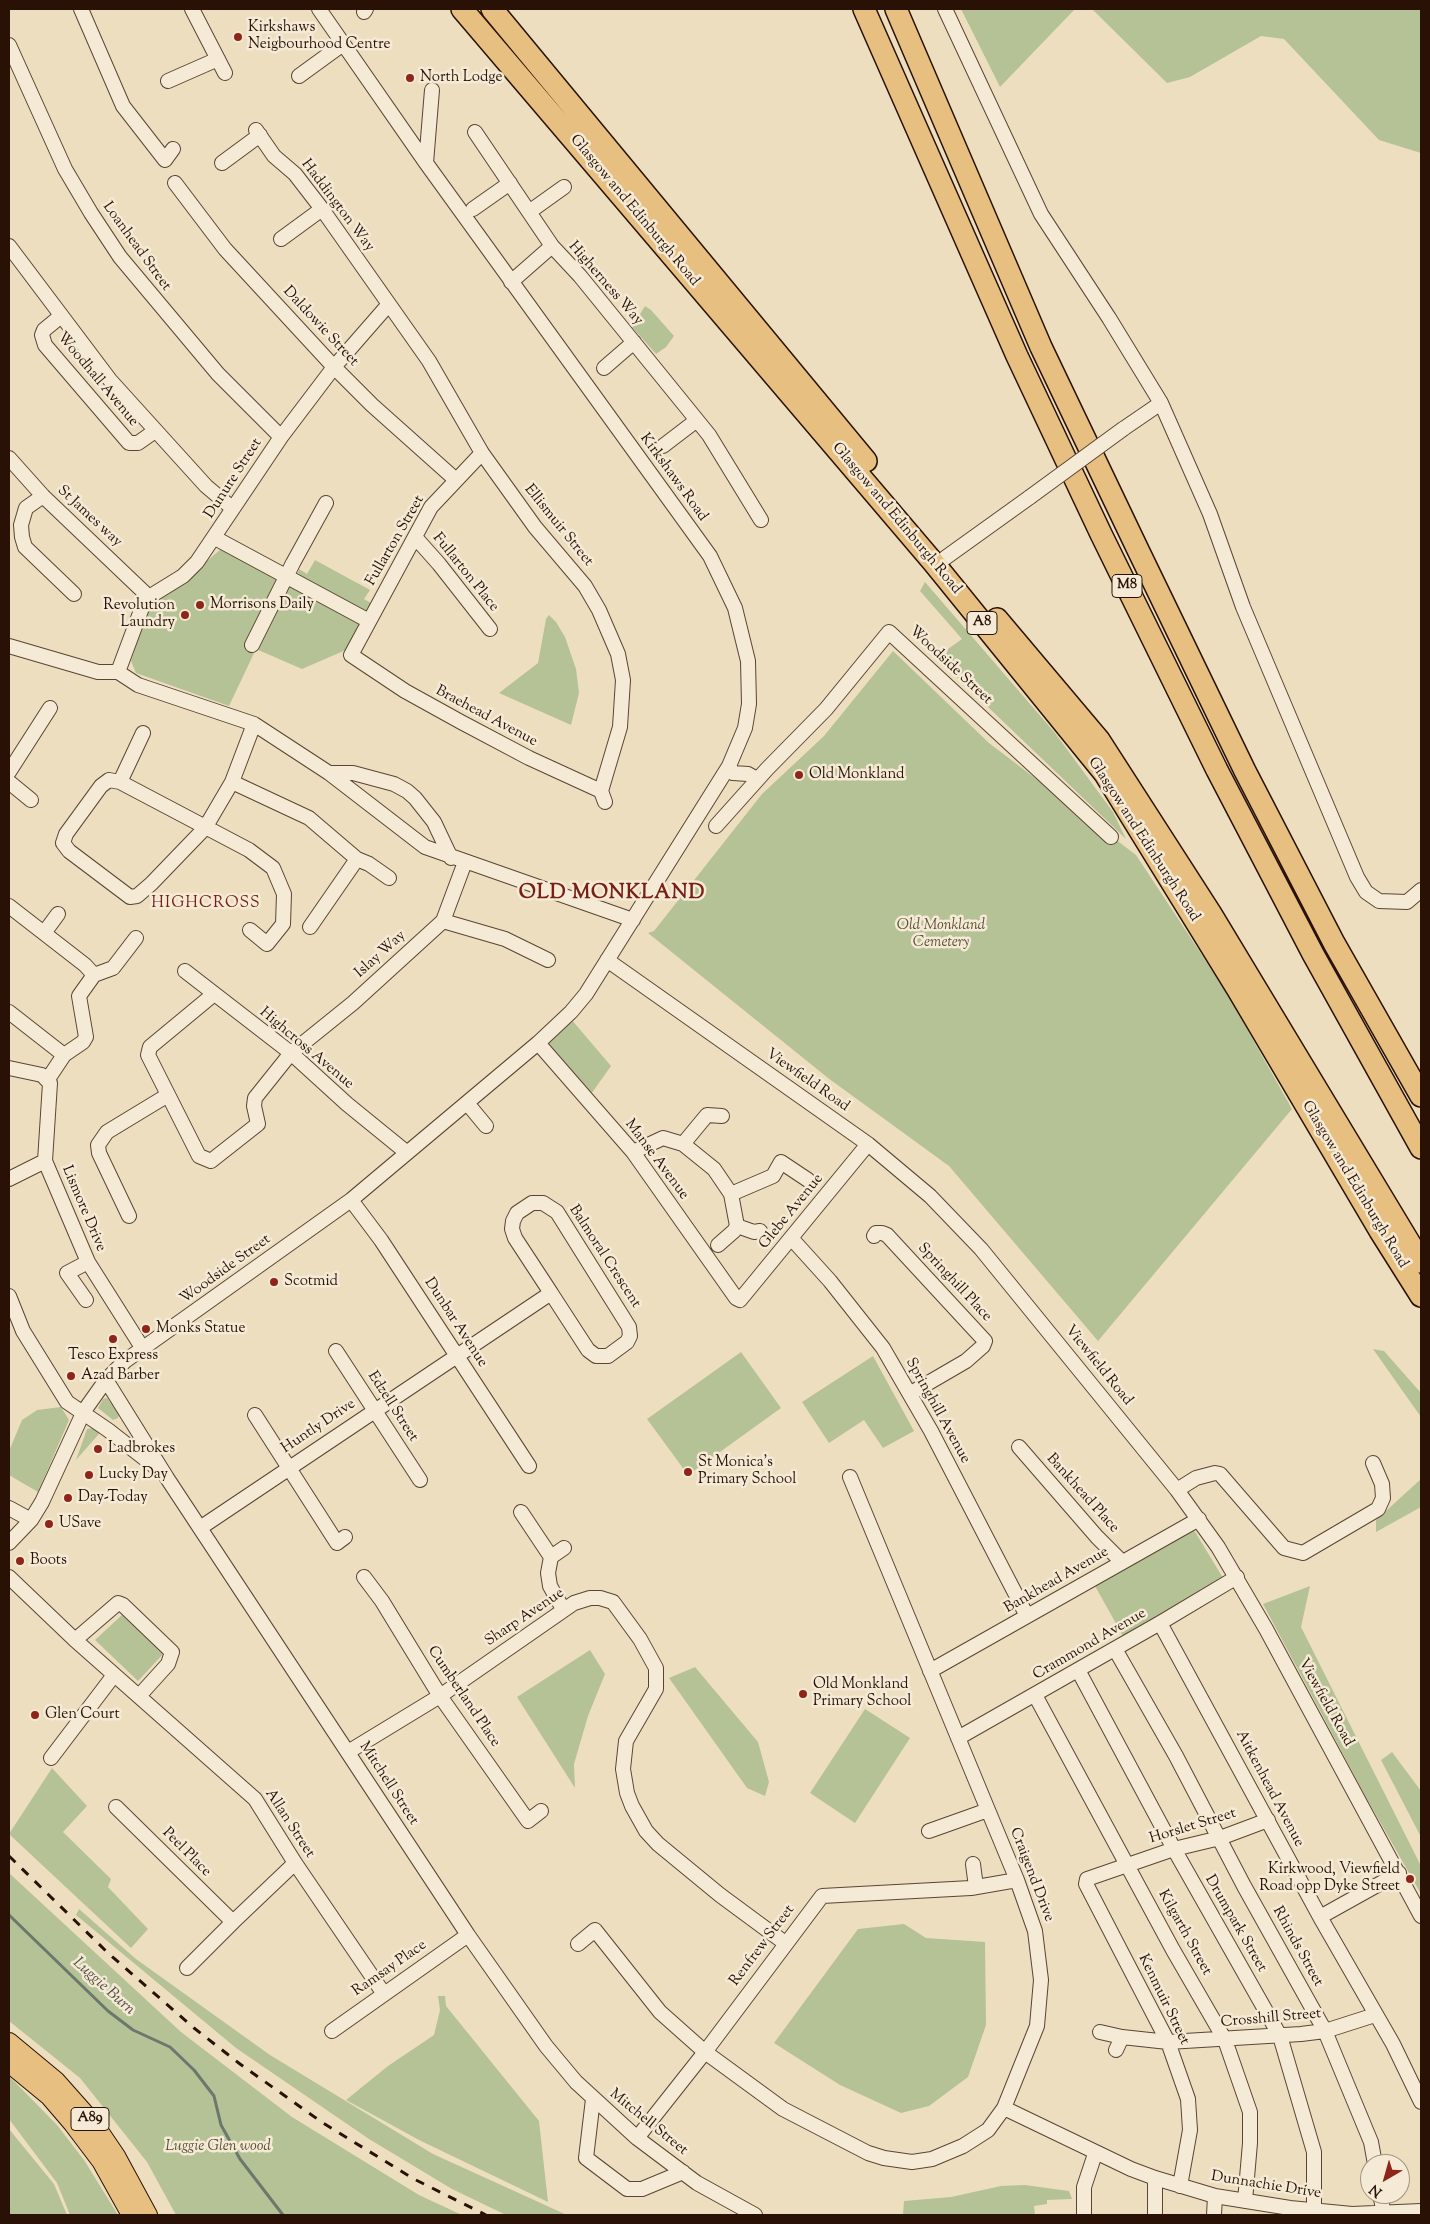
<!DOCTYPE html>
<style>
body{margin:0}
#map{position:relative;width:1430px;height:2224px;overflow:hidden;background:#eedec0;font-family:"Sorts Mill Goudy",serif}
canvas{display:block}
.frame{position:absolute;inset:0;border:10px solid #291205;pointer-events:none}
.north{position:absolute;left:1360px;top:2154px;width:50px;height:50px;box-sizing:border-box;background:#f4ead6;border:1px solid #a39482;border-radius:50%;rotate:218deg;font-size:14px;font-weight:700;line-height:20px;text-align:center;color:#291205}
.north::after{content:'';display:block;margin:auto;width:18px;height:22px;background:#8f2418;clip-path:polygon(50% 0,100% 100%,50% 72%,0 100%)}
</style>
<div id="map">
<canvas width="1430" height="2224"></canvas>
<div class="frame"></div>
<div class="north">N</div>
</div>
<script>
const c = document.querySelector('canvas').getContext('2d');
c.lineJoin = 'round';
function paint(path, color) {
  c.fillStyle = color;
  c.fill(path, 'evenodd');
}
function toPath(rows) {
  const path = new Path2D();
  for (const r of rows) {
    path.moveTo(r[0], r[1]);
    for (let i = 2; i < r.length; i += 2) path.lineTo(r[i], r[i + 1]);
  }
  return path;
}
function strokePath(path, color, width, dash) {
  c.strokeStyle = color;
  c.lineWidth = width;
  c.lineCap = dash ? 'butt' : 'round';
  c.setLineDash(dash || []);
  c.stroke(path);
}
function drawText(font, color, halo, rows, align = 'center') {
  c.font = font + ' "Sorts Mill Goudy",serif';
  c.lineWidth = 5;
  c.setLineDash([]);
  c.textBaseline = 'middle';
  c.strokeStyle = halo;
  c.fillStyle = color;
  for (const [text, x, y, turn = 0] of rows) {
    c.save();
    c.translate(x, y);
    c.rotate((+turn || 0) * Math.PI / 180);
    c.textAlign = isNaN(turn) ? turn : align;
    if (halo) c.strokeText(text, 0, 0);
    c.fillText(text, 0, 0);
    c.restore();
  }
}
paint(toPath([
 [961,9,1075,9,1000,87],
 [1092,9,1421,9,1421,153,1379,140,1284,39,1261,36,1190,77,1167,83],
 [645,306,651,310,674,336,666,347,656,354,632,327],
 [221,549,355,618,360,627,348,649,302,669,256,649,229,706,136,673,131,661,148,607,180,584],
 [315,560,370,590,364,599,371,603,365,612,297,576,299,569,307,574],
 [925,582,1055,733,1113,812,1126,839,943,664,948,649,962,639,920,591],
 [549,615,556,622,565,637,576,669,579,693,571,725,499,693,538,663,546,619],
 [893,651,989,743,1136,855,1225,990,1292,1109,1098,1341,949,1166,828,1078,648,933,654,931,762,794,824,736],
 [571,1019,611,1066,589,1097,543,1043],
 [1373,1349,1384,1351,1421,1393,1421,1417],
 [741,1352,781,1408,688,1475,647,1419],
 [873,1356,914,1431,883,1448,864,1420,829,1443,802,1402],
 [107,1398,119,1414,118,1418,113,1420,98,1408,103,1399],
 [61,1407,69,1420,38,1492,9,1475,9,1451,22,1420,37,1410],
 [94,1428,99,1433,98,1435,76,1460,87,1429],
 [1421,1479,1421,1507,1376,1532,1376,1520],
 [1194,1530,1223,1578,1123,1636,1095,1586],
 [1310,1586,1301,1627,1421,1866,1421,1894,1367,1799,1263,1604],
 [123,1614,165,1652,138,1681,95,1640],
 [590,1650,605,1674,588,1716,574,1764,575,1788,517,1697],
 [695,1667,758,1742,769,1782,765,1796,747,1788,669,1678],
 [865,1709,910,1738,855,1823,810,1793],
 [1392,1752,1421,1791,1421,1837,1381,1760],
 [52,1768,87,1806,63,1832,111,1879,108,1887,148,1929,131,1948,9,1834],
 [9,1873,181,2032,292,2117,419,2195,462,2215,176,2215,147,2162,80,2078,9,2021],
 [79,1909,136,1959,270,2055,433,2154,567,2215,506,2215,452,2189,369,2139,236,2048,76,1915],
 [904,1924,926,1938,985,1942,986,2025,968,2077,929,2106,901,2113,840,2085,774,2043,858,1929],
 [438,1996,445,1996,446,2006,539,2121,548,2202,419,2140,346,2100,388,2066,434,2035,440,2010],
 [9,2076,57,2125,84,2160,118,2215,70,2215,57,2183,9,2119],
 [9,2129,54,2184,67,2215,9,2215],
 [1025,2185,1069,2191,1072,2199,1047,2200,1047,2204,1034,2206,1035,2215,903,2215,904,2201,951,2197,1001,2186]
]), '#b5c295');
strokePath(toPath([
 [9,1915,108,2011,133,2030,170,2047,194,2070,214,2096,221,2125,240,2159,283,2215]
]), '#6c786d', 3);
const minor = toPath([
 [81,9,123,106,165,160,173,149],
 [192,9,225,73],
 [945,9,1041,214,1109,318,1161,403,1210,514,1243,607,1357,877,1366,892,1379,901,1407,902,1421,890],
 [364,12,366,9],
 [9,45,65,169,91,213,120,257,218,374,281,437],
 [299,76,343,44],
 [168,81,218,59],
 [256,130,274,156,295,174,322,209,429,361,482,453,535,527,585,586,599,610,618,654,623,680,620,727,601,791],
 [475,132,552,246,511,282],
 [222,163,260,135],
 [426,163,432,90],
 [175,183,225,249,334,367,372,405,456,480],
 [473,209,510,183],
 [529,212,564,187],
 [281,239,322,209],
 [9,246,110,380,206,486,232,508],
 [552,246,580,276,709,435,761,520],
 [61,316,44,330,42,335,45,345,129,443,138,443,155,431],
 [604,368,634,342],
 [1123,429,1161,403],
 [663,446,697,420],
 [482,453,431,507,351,655,405,691,461,722,529,758,601,791,605,802],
 [9,458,43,496,149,597],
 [43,496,26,508,21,525,22,537,25,547,74,594],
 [415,537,439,564,490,629],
 [215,538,369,621],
 [945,558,1030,497],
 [252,645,293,563,326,503],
 [9,646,98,672,118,672,138,685,254,724,329,773,425,847,633,920],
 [118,672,143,605,149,597,183,576,197,562,281,437,334,367,389,304],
 [143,733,120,782,109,780,101,786,66,834,63,843,69,851,130,897,137,896,151,884,205,828,232,782,254,724],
 [729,766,733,773,748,774,757,779],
 [9,772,50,708],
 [329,773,353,773,394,784,407,791,415,798,434,822,451,858],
 [9,782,31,800],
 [120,782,249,850,273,868,284,894,283,924,267,944,250,930],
 [232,782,309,818,357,859,369,864,389,878],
 [716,826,767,769,826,709,889,632,1111,837],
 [9,906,85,965,94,975],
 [443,921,505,939,548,960],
 [310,927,357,859],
 [44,933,58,914],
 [607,960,868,1144,930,1196,981,1249,1177,1490,1218,1547,1266,1629,1421,1916],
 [185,971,291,1053,347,1104,406,1152],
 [94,975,113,968,136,938],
 [214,994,150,1047,148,1055,199,1156,211,1161,258,1124,254,1106,255,1098,291,1053,353,1003,443,921,465,862],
 [9,1012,64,1055],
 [538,1043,633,1152,736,1298,740,1300,868,1144],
 [9,1068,42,1075,50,1083,45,1161,88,1262,143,1349],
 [48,1079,64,1055,83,1042,86,1037,79,996,94,975],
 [467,1103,486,1126],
 [683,1144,707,1115,722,1116],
 [633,1152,663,1138,683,1144,714,1169,731,1194,773,1176,781,1162,808,1180],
 [9,1179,45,1161],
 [351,1200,381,1240,529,1466],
 [129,1216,99,1153,98,1145,107,1132,168,1095],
 [737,1226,754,1232,760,1231],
 [874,1236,876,1233,882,1233,887,1235,985,1341,983,1346,966,1361,911,1393],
 [792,1239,830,1281,883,1348,931,1431,1027,1616],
 [718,1245,734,1231,737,1226,731,1194],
 [9,1296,23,1331,67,1402,108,1430,158,1469],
 [86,1300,67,1273,88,1262],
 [336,1351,420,1480],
 [106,1380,167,1478,468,1935,546,2046,576,2082,637,2138,697,2183,755,2215],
 [255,1415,337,1543,345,1537],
 [1019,1447,1097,1537,1122,1562],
 [1177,1490,1196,1478,1215,1473,1220,1474,1284,1548,1303,1553,1378,1509,1383,1498,1382,1484,1373,1463],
 [9,1508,31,1520],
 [521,1512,551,1557,548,1573,550,1586,563,1609],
 [200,1528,551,1293,515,1238,512,1229,513,1221,517,1213,532,1203,543,1203,557,1212,629,1327,630,1336,627,1342,608,1356,596,1356,588,1350,551,1293],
 [9,1543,31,1520,42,1502,84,1411,106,1380,125,1361,351,1200,538,1043,571,1012,586,994,729,766,745,728,749,704,748,661,735,608,710,556,426,163,319,9],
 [551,1557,564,1548],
 [9,1577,75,1640,255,1799,295,1863,384,1994],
 [364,1577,382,1601,440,1696,528,1821,541,1811],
 [1160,1623,1320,1917,1393,2044,1421,2102],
 [75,1640,118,1603,123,1605,172,1652,168,1664,139,1696],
 [1115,1649,1176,1756,1244,1886,1325,2031,1371,2142,1375,2164],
 [1078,1670,1174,1849,1280,2036,1314,2152,1314,2210],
 [930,1671,1199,1519],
 [1035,1695,1173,1950,1225,2040,1250,2112,1250,2143,1245,2201],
 [958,1738,1160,1623,1237,1577],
 [348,1752,440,1696,574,1603,590,1598,600,1598,613,1602,640,1639,656,1668,656,1689,626,1741,623,1769,627,1793,632,1806,646,1831,658,1844,720,1895,785,1943],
 [51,1758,114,1675],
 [116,1807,233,1922,295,1863],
 [929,1831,988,1810],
 [973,1864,976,1887],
 [1320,1917,1399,1873],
 [578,1944,595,1930,660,2012,705,2052,783,2109,868,2153,884,2158,912,2162,932,2159,963,2146,988,2130,1004,2108,1037,2026,1041,1980,1035,1931,1017,1880,850,1477],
 [187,1968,233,1922],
 [332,2031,468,1935],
 [1100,2032,1122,2037],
 [1116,2050,1122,2037,1168,2042,1301,2034,1325,2031,1375,2015],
 [593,2099,586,2158,627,2189,642,2189,683,2172],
 [1004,2108,1131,2169,1155,2178,1215,2196,1290,2208,1352,2214,1421,2211],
 [637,2138,705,2052,822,1896,971,1888,1017,1880],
 [1155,2178,1155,2215],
 [1180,2186,1190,2130,1188,2099,1168,2042,1086,1884,1087,1879,1174,1849,1220,1838,1268,1820],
 [1380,2194,1384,2214],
 [1084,2215,1084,2187,1095,2154],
 [1214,2215,1215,2196]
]);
const major = toPath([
 [9,2042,56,2081,95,2125,116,2156,148,2215],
 [9,2063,49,2096,73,2124,101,2161,131,2215]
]);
const highway = toPath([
 [462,9,933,562,1105,774,1238,990,1380,1231,1421,1296],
 [492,9,866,461],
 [864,9,1017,356,1101,534,1217,770,1313,954,1421,1148],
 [896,9,1041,347,1139,552,1245,771,1334,943,1421,1096],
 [997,619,1099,740,1211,914,1421,1262]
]);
strokePath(minor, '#5a4534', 16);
strokePath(major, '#291205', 20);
strokePath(highway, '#291205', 24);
strokePath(minor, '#f4ead6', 14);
strokePath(major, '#e7bf80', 18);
strokePath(highway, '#e7bf80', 21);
strokePath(toPath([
 [9,1856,108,1953,194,2028,240,2064,323,2123,414,2179,486,2215]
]), '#291205', 3, [9, 9]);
const minorBridge = toPath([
 [1030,497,1123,429]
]);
strokePath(minorBridge, '#5a4534', 16, []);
strokePath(minorBridge, '#f4ead6', 14);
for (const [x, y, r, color] of [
 [238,37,5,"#8f2418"],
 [410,78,5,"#8f2418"],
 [200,605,5,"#8f2418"],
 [185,615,5,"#8f2418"],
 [799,775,5,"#8f2418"],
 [274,1282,5,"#8f2418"],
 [146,1329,5,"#8f2418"],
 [113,1339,5,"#8f2418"],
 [71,1376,5,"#8f2418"],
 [98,1449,5,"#8f2418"],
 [688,1472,5,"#8f2418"],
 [89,1475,5,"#8f2418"],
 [68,1498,5,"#8f2418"],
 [49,1524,5,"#8f2418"],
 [20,1561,5,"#8f2418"],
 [803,1694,5,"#8f2418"],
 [35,1715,5,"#8f2418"],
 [1410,1879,5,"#8f2418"]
]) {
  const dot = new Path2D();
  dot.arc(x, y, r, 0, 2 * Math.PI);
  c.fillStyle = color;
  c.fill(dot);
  strokePath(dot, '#f4ead6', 2);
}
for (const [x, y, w] of [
 [1127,586,30],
 [982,623,30],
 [90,2119,38]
]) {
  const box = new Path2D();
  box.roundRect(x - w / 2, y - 11.5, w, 23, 4);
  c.fillStyle = '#f4ead6';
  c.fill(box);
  strokePath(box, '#291205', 1);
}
drawText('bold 14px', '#291205', null, [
 ["M8",1127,586],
 ["A8",982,623],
 ["A89",90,2119]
]);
drawText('15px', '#291205', '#f4ead6', [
 ["Kirkshaws",248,28],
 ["Neigbourhood Centre",248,45],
 ["North Lodge",420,78],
 ["Morrisons Daily",210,605],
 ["Revolution",175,606,"right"],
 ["Laundry",175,623,"right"],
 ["Old Monkland",809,775],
 ["Scotmid",284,1282],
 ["Monks Statue",156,1329],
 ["Tesco Express",113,1356,"center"],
 ["Azad Barber",81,1376],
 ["Ladbrokes",108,1449],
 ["St Monica's",698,1463],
 ["Primary School",698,1480],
 ["Lucky Day",99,1475],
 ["Day-Today",78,1498],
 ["USave",59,1524],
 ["Boots",30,1561],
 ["Old Monkland",813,1685],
 ["Primary School",813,1702],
 ["Glen Court",45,1715],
 ["Kirkwood, Viewfield",1400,1870,"right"],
 ["Road opp Dyke Street",1400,1887,"right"]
], 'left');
drawText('15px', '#291205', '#f4ead6', [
 ["Haddington Way",337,206,53],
 ["Glasgow and Edinburgh Road",634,211,50],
 ["Loanhead Street",136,247,54],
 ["Higherness Way",605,284,49],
 ["Daldowie Street",320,327,47],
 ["Woodhall Avenue",97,380,50],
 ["Kirkshaws Road",673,478,54],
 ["Dunure Street",234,479,-57],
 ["St James way",89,517,43],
 ["Glasgow and Edinburgh Road",896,519,50],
 ["Ellismuir Street",558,526,51],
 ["Fullarton Street",396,541,-60],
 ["Fullarton Place",465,573,51],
 ["Woodside Street",950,666,43],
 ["Braehead Avenue",486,717,28],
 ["Glasgow and Edinburgh Road",1143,840,57],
 ["Islay Way",381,955,-42],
 ["Highcross Avenue",306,1049,40],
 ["Viewfield Road",807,1081,35],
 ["Manse Avenue",656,1160,53],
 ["Glasgow and Edinburgh Road",1354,1185,59],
 ["Lismore Drive",83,1209,67],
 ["Glebe Avenue",792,1212,-51],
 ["Balmoral Crescent",604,1257,57],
 ["Woodside Street",226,1270,-36],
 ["Springhill Place",954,1283,47],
 ["Dunbar Avenue",455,1323,57],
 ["Viewfield Road",1098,1366,51],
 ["Edzell Street",392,1407,57],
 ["Springhill Avenue",937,1411,61],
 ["Huntly Drive",319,1427,-34],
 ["Bankhead Place",1082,1494,48],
 ["Bankhead Avenue",1057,1581,-30],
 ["Sharp Avenue",525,1618,-34],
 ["Crammond Avenue",1090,1645,-30],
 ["Cumberland Place",463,1697,56],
 ["Viewfield Road",1325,1703,61],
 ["Mitchell Street",388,1784,57],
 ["Aitkenhead Avenue",1269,1789,62],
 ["Allan Street",289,1824,57],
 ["Horslet Street",1193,1827,-17],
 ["Peel Place",186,1853,45],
 ["Craigend Drive",1031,1875,69],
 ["Drumpark Street",1235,1924,60],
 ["Kilgarth Street",1184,1933,61],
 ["Renfrew Street",763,1946,-53],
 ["Rhinds Street",1297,1947,61],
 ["Ramsay Place",390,1969,-35],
 ["Kenmuir Street",1163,2000,64],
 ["Crosshill Street",1271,2019,-5],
 ["Mitchell Street",648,2123,39],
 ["Dunnachie Drive",1266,2186,9]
]);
drawText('italic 15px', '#5a5037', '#f4ead6', [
 ["Old Monkland",941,926],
 ["Cemetery",941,943],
 ["Luggie Glen wood",218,2147]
]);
c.letterSpacing = '1px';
drawText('16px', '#7a1f14', '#f4ead6', [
 ["HIGHCROSS",206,904]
]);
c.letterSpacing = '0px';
drawText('italic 16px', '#504e42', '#f4ead6', [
 ["Luggie Burn",103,1987,42]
]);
c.letterSpacing = '1px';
drawText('bold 20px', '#7a1f14', '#f4ead6', [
 ["OLD MONKLAND",612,895]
]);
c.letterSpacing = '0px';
</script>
